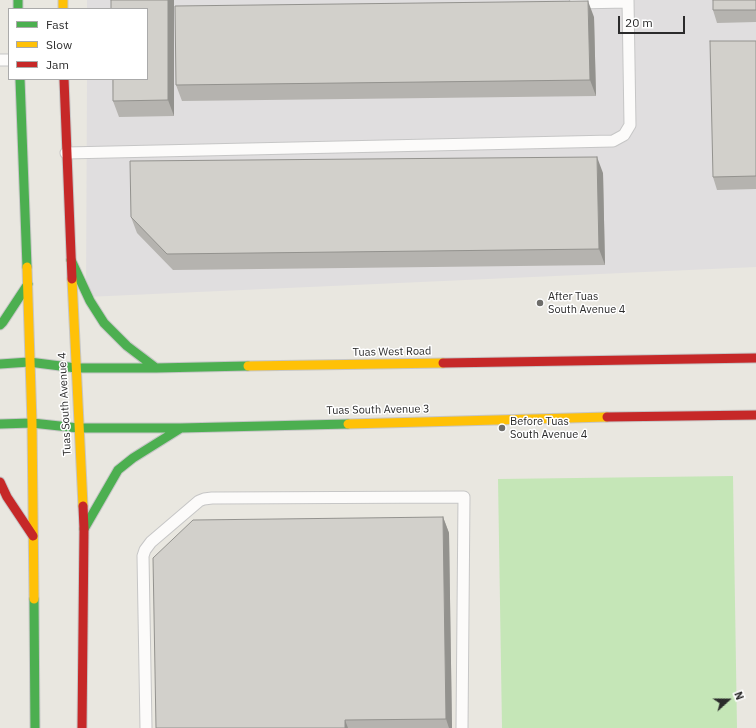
<!DOCTYPE html>
<style>
body{margin:0}
#map{position:relative;width:756px;height:728px;overflow:hidden;background:#e9e7e0;font-family:"IBM Plex Sans",sans-serif}
canvas{display:block}
.legend{position:absolute;left:8px;top:8px;width:140px;height:72px;box-sizing:border-box;background:#fff;border:1px solid #aaa;margin:0;padding:5px 7px;list-style:none;font-size:12px;color:#2b2b2b}
.legend li{display:flex;align-items:center;gap:8px;height:20px}
.legend b{width:20px;border:1px solid #aaa}
.north{position:absolute;left:708px;top:680px;width:40px;height:40px;-webkit-text-stroke:3px #fff;paint-order:stroke;rotate:69deg;font-size:11px;font-weight:700;line-height:16px;text-align:center;color:#2b2b2b}
.north::after{content:'';display:block;margin:auto;width:14px;height:18px;background:#2b2b2b;clip-path:polygon(50% 0,100% 100%,50% 72%,0 100%)}
.scale{position:absolute;left:618px;top:16px;width:67px;height:18px;box-sizing:border-box;border:2px solid #2b2b2b;border-top:0;padding-left:5px;font-size:12px;line-height:14px;white-space:nowrap;color:#2b2b2b;-webkit-text-stroke:3px #fff;paint-order:stroke}
</style>
<div id="map">
<canvas width="756" height="728"></canvas>
<ul class="legend">
<li><b style="height:5px;background:#4caf50"></b>Fast</li>
<li><b style="height:5px;background:#ffc107"></b>Slow</li>
<li><b style="height:5px;background:#c62828"></b>Jam</li>
</ul>
<div class="north">N</div>
<div class="scale">20 m</div>
</div>
<script>
const c = document.querySelector('canvas').getContext('2d');
c.lineJoin = 'round';
function paint(path, color) {
  c.fillStyle = color;
  c.fill(path, 'evenodd');
}
function toPath(rows) {
  const path = new Path2D();
  for (const r of rows) {
    path.moveTo(r[0], r[1]);
    for (let i = 2; i < r.length; i += 2) path.lineTo(r[i], r[i + 1]);
  }
  return path;
}
function strokePath(path, color, width, dash) {
  c.strokeStyle = color;
  c.lineWidth = width;
  c.lineCap = dash ? 'butt' : 'round';
  c.setLineDash(dash || []);
  c.stroke(path);
}
function drawText(font, color, halo, rows, align = 'center') {
  c.font = font + ' "IBM Plex Sans",sans-serif';
  c.lineWidth = 3;
  c.setLineDash([]);
  c.textBaseline = 'middle';
  c.strokeStyle = halo;
  c.fillStyle = color;
  for (const [text, x, y, turn = 0] of rows) {
    c.save();
    c.translate(x, y);
    c.rotate((+turn || 0) * Math.PI / 180);
    c.textAlign = isNaN(turn) ? turn : align;
    if (halo) c.strokeText(text, 0, 0);
    c.fillText(text, 0, 0);
    c.restore();
  }
}
paint(toPath([
 [87,0,756,0,756,267,86,297,87,79,147,79,147,9,87,9]
]), '#e0dedf');
paint(toPath([
 [733,476,737,728,502,728,498,479]
]), '#c5e6b7');
const lane = toPath([
 [575,3,628,2],
 [0,60,9,60],
 [66,153,613,141,624,135,630,125,628,0],
 [146,728,143,556,145,550,151,542,199,501,204,499,212,498,464,497,462,728]
]);
const fast = toPath([
 [18,0,18,9],
 [20,79,27,267],
 [71,260,90,301,104,323,127,346,156,368],
 [0,325,3,322,28,284],
 [0,364,29,362,76,368,156,368,248,366],
 [0,424,32,423,78,428,181,428,348,424],
 [84,529,118,470,133,458,181,428],
 [34,599,35,728]
]);
const slow = toPath([
 [63,0,63,9],
 [27,267,32,423,34,599],
 [72,279,83,506],
 [248,366,443,363],
 [348,424,607,417]
]);
const jam = toPath([
 [64,79,72,279],
 [443,363,756,358],
 [607,417,756,415],
 [0,482,7,497,33,536],
 [82,728,84,529,83,506]
]);
strokePath(lane, '#c6c6c6', 13);
strokePath(fast, '#c6c6c6', 11);
strokePath(slow, '#c6c6c6', 11);
strokePath(jam, '#c6c6c6', 11);
strokePath(lane, '#fcfbfa', 11);
strokePath(fast, '#4caf50', 9);
strokePath(slow, '#ffc107', 9);
strokePath(jam, '#c62828', 9);
paint(toPath([
 [111,0,174,0,174,116,119,117,113,101],
 [756,0,756,22,717,23,713,10],
 [594,17,596,96,182,101,176,85],
 [756,41,756,189,717,190,713,177],
 [603,173,605,265,173,270,137,233,131,217],
 [443,517,449,533,452,728,156,728]
]), '#b5b3af');
paint(toPath([
 [168,0,174,0,174,116,168,100],
 [588,1,594,17,596,96,590,80],
 [597,157,603,173,605,265,599,249],
 [443,517,449,533,452,728,449,728,446,719],
 [345,720,348,728,345,728]
]), '#93928e');
const building = toPath([
 [111,0,168,0,168,100,113,101,113,79,147,79,147,9,111,9,111,0],
 [713,0,756,0,756,10,713,10,713,0],
 [588,1,590,80,176,85,175,6,588,1],
 [710,41,756,41,756,176,713,177,710,41],
 [597,157,599,249,167,254,131,217,130,161,597,157],
 [443,517,446,719,345,720,345,728,156,728,153,558,193,520,443,517]
]);
paint(building, '#d2d0cb');
strokePath(building, '#93928e', 1);
for (const [x, y, r, color] of [
 [540,303,4,"#6e6d6a"],
 [502,428,4,"#6e6d6a"]
]) {
  const dot = new Path2D();
  dot.arc(x, y, r, 0, 2 * Math.PI);
  c.fillStyle = color;
  c.fill(dot);
  strokePath(dot, '#fff', 1.5);
}
drawText('11px', '#2b2b2b', '#fff', [
 ["After Tuas",548,297],
 ["South Avenue 4",548,310],
 ["Before Tuas",510,422],
 ["South Avenue 4",510,435]
], 'left');
drawText('11px', '#2b2b2b', '#fff', [
 ["Tuas West Road",392,352,-1],
 ["Tuas South Avenue 4",65,404,-93],
 ["Tuas South Avenue 3",378,410,-1]
]);
</script>
